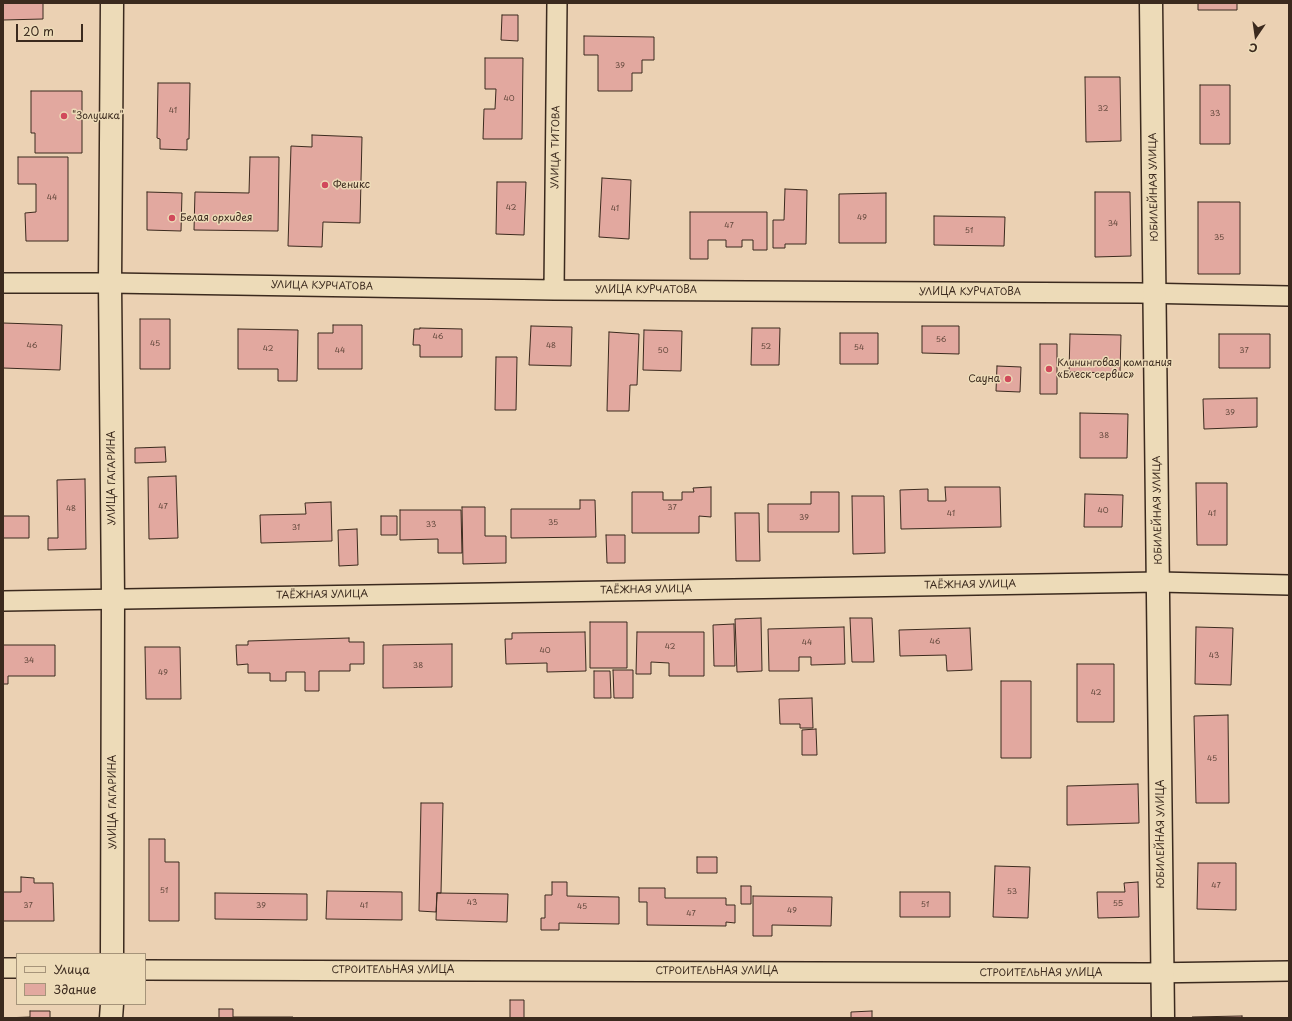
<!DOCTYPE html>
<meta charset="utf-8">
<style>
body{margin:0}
#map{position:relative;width:1292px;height:1021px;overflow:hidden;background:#ebd1b3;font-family:"Playpen Sans",sans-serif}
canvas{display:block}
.frame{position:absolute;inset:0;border:4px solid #3b2a1e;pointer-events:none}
.legend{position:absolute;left:16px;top:953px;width:130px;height:52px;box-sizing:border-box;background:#eddbb8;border:1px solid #a6947a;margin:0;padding:5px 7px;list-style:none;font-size:12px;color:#3b2a1e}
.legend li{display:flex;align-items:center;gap:8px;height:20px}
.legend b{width:20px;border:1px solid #a6947a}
.north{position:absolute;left:1236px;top:16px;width:40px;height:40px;-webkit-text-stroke:3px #eddbb8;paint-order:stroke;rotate:193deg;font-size:11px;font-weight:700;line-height:16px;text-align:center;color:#3b2a1e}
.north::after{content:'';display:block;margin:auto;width:14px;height:18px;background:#3b2a1e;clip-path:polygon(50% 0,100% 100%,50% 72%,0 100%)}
.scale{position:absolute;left:16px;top:24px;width:67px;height:18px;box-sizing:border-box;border:2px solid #3b2a1e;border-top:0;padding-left:5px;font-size:12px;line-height:14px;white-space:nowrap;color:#3b2a1e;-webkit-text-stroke:3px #eddbb8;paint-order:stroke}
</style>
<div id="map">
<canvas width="1292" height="1021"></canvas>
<div class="frame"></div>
<ul class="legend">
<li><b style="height:5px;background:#eddbb8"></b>Улица</li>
<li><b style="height:11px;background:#e2a89f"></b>Здание</li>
</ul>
<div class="north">С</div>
<div class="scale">20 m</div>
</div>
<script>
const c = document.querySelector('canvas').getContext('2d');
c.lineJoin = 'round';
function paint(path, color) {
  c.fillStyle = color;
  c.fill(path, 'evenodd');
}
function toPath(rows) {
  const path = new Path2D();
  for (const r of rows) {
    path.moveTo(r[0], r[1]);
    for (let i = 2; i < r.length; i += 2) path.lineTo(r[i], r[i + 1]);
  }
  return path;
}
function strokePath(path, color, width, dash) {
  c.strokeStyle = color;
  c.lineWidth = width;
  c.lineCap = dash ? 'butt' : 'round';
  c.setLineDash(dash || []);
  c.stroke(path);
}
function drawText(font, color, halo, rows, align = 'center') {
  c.font = font + ' "Playpen Sans",sans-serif';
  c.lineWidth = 3;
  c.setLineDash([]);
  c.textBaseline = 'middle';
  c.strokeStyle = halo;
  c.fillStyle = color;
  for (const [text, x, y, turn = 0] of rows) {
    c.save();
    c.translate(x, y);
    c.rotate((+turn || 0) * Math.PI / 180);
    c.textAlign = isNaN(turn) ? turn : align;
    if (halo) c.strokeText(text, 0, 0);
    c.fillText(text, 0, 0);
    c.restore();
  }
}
const building = toPath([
 [3,3,43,3,43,19,3,20,3,3],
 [1198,3,1237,3,1237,10,1198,10,1198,3],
 [502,15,518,15,518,41,501,40,502,15],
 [584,36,654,37,654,60,642,60,642,73,632,73,632,91,598,91,598,55,584,55,584,36],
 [485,58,523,58,522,139,483,139,484,109,495,109,496,89,485,89,485,58],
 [1085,77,1120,77,1121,141,1086,142,1085,77],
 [158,83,190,83,189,139,187,139,187,150,160,149,160,139,157,138,158,83],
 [1200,85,1230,85,1230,144,1200,144,1200,85],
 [31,91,82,91,82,153,35,153,35,133,31,133,31,91],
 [312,135,362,137,360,223,323,222,322,247,288,246,291,146,312,147,312,135],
 [18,157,68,157,68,241,26,241,25,213,36,212,36,184,18,184,18,157],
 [250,157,279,157,278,231,194,230,195,192,249,193,250,157],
 [602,178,631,180,629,239,599,237,602,178],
 [497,182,526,182,524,235,496,234,497,182],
 [785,189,807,190,806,244,785,244,785,248,773,248,773,220,784,220,785,189],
 [147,192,182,193,181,231,147,230,147,192],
 [1095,192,1130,192,1131,256,1095,257,1095,192],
 [886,193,886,243,839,243,839,194,886,193],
 [1198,202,1240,202,1240,274,1198,274,1198,202],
 [690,212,767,212,767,250,753,250,753,240,742,240,742,247,726,247,726,240,708,240,708,259,690,259,690,212],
 [934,216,1005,217,1004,246,934,245,934,216],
 [140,319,170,319,170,369,140,369,140,319],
 [3,323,62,325,60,370,3,368,3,323],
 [333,325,362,325,362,369,318,369,318,333,333,333,333,325],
 [531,326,572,327,571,366,529,365,531,326],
 [922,326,959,326,959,354,922,353,922,326],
 [420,328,462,329,462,357,420,357,420,345,413,345,414,329,420,329,420,328],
 [752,328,780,328,779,365,751,365,752,328],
 [238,329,298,330,297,381,278,381,278,369,238,369,238,329],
 [644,330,682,331,681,371,643,370,644,330],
 [609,332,639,334,637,385,630,385,629,411,607,411,609,332],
 [840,333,878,333,878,364,840,364,840,333],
 [1070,334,1121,335,1120,373,1069,372,1070,334],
 [1219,334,1270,334,1270,368,1219,368,1219,334],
 [1040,344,1057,344,1057,394,1040,394,1040,344],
 [496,357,517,357,516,410,495,410,496,357],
 [997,366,1021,367,1020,392,996,391,997,366],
 [1257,398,1257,427,1204,429,1203,399,1257,398],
 [1080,413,1128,414,1127,458,1080,458,1080,413],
 [165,447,166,462,135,463,135,448,165,447],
 [176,476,178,538,149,539,148,477,176,476],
 [85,479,86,549,48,550,48,538,58,538,57,480,85,479],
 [1196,483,1227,483,1227,545,1197,545,1196,483],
 [711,487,711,517,699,516,699,533,632,533,632,492,663,492,663,500,682,500,682,492,694,492,693,488,711,487],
 [945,487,1000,487,1001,527,901,529,900,490,928,489,928,501,946,501,945,487],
 [811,492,839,492,839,532,768,532,768,504,811,504,811,492],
 [1085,494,1123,495,1122,527,1084,527,1085,494],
 [852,496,884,496,885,553,853,554,852,496],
 [580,500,595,500,596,537,511,538,511,509,580,509,580,500],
 [331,502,332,541,261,543,260,515,306,514,305,503,331,502],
 [462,507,485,507,485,536,506,536,506,563,463,564,462,507],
 [400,510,461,510,462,553,438,553,438,539,400,540,400,510],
 [735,513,759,513,760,561,736,561,735,513],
 [3,516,29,516,29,538,3,538,3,516],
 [381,516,397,516,397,535,381,535,381,516],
 [357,529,358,565,339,566,338,530,357,529],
 [606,535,625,535,625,563,607,563,606,535],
 [761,618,762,671,737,672,735,619,761,618],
 [850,618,872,618,874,662,852,662,850,618],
 [590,622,627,622,627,668,590,668,590,622],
 [734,624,735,666,714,666,713,625,734,624],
 [844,627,845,664,811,665,811,657,799,657,799,671,769,671,768,629,844,627],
 [1196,627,1233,628,1231,685,1195,684,1196,627],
 [970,628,972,670,947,671,946,655,900,656,899,630,970,628],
 [585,632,586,671,547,672,547,663,506,664,505,639,512,639,512,633,585,632],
 [637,632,704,632,704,676,669,676,669,663,651,662,651,674,636,674,637,632],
 [349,638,349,642,364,642,364,664,350,664,350,671,319,671,319,691,305,691,305,672,286,672,286,681,270,681,270,673,248,673,248,664,237,665,236,645,248,645,248,641,349,638],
 [452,644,452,687,383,688,383,645,452,644],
 [3,645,55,645,55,676,8,676,8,684,3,684,3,645],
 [145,647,180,647,181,699,146,699,145,647],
 [1077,664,1114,664,1114,722,1077,722,1077,664],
 [613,670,633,670,633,698,614,698,613,670],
 [594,671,610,671,611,698,594,698,594,671],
 [1001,681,1031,681,1031,758,1001,758,1001,681],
 [812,698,813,728,800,728,800,724,780,724,779,699,812,698],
 [1228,715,1229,803,1196,803,1194,716,1228,715],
 [816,729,817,755,802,755,802,730,816,729],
 [1138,784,1139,823,1067,825,1067,786,1138,784],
 [421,803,443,803,441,893,437,893,436,912,419,911,421,803],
 [149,839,165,839,165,862,179,862,179,921,149,921,149,839],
 [697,857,717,857,717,873,697,873,697,857],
 [1198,863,1236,863,1236,910,1197,909,1198,863],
 [995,866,1030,867,1028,918,993,917,995,866],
 [21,877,34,878,34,883,53,883,54,921,3,921,3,892,21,892,21,877],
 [552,882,567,882,567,896,619,897,619,924,559,923,559,930,541,930,541,918,545,918,545,895,552,895,552,882],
 [1138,882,1139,917,1098,918,1097,892,1125,892,1124,883,1138,882],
 [741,886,751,886,751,904,741,904,741,886],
 [639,888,665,888,665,898,726,898,726,905,735,905,735,923,726,922,726,926,647,925,647,902,639,902,639,888],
 [327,891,402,892,402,920,326,919,327,891],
 [900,892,950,892,950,917,900,917,900,892],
 [215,893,307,894,307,920,215,919,215,893],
 [437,893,508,894,507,922,436,920,437,893],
 [753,896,832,897,831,926,772,925,772,936,753,936,753,896],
 [510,1000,524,1000,524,1018,510,1018,510,1000],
 [219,1009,233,1009,233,1017,293,1017,293,1018,219,1018,219,1009],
 [30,1011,50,1011,50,1018,3,1018,30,1017,30,1011],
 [872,1011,872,1018,851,1018,851,1012,872,1011],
 [1242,1016,1242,1018,1192,1018,1192,1017,1242,1016]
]);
paint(building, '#e2a89f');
strokePath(building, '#3b2a1e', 1);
const street = toPath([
 [3,283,110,283,554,290,1138,293,1289,296],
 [554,290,557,3],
 [3,601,1159,582,1289,585],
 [3,968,17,968],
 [145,970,1147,973,1289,971]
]);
const secondary = toPath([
 [112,3,110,283,113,598,112,954],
 [1151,3,1163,1018],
 [111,1018,112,1004]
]);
strokePath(street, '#3b2a1e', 22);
strokePath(secondary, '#3b2a1e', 25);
strokePath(street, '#eddbb8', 19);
strokePath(secondary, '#eddbb8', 22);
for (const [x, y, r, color] of [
 [64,116,4,"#d1495b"],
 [325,185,4,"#d1495b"],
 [172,218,4,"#d1495b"],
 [1049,369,4,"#d1495b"],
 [1008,379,4,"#d1495b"]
]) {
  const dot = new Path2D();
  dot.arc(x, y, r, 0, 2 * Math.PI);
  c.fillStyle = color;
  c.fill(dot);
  strokePath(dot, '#eddbb8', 1.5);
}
drawText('8px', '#654a3e', null, [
 ["39",620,66],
 ["40",509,99],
 ["32",1103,109],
 ["41",173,111],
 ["33",1215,114],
 ["44",52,198],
 ["42",511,208],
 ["41",615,209],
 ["49",862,218],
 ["34",1113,224],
 ["47",729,226],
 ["51",969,231],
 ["35",1219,238],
 ["46",438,337],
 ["56",941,340],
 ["45",155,344],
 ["46",32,346],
 ["48",551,346],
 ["52",766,347],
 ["54",859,348],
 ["42",268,349],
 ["44",340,351],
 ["50",663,351],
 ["37",1244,351],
 ["39",1230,413],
 ["38",1104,436],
 ["47",163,507],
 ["37",672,508],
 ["48",71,509],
 ["40",1103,511],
 ["41",951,514],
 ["41",1212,514],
 ["39",804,518],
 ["35",553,523],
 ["33",431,525],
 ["31",296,528],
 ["46",935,642],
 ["44",807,643],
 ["42",670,647],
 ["40",545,651],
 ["43",1214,656],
 ["34",29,661],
 ["38",418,666],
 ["49",163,673],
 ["42",1096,693],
 ["45",1212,759],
 ["47",1216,886],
 ["51",164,891],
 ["53",1012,892],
 ["43",472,903],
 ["55",1118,904],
 ["51",925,905],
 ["37",28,906],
 ["39",261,906],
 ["41",364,906],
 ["45",582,907],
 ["49",792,911],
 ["47",691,914]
]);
drawText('10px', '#3b2a1e', '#eddbb8', [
 ["\"Золушка\"",72,116],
 ["Феникс",333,185],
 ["Белая орхидея",180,218],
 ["Клининговая компания",1057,363],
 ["«Блеск сервис»",1057,375],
 ["Сауна",1000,379,"right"]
], 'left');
drawText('10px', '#3b2a1e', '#eddbb8', [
 ["УЛИЦА ТИТОВА",556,147,-89],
 ["ЮБИЛЕЙНАЯ УЛИЦА",1154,187,-91],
 ["УЛИЦА КУРЧАТОВА",322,286,1],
 ["УЛИЦА КУРЧАТОВА",646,290],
 ["УЛИЦА КУРЧАТОВА",970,292],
 ["УЛИЦА ГАГАРИНА",112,478,-90],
 ["ЮБИЛЕЙНАЯ УЛИЦА",1158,510,-91],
 ["ТАЁЖНАЯ УЛИЦА",970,585,-1],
 ["ТАЁЖНАЯ УЛИЦА",646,590,-1],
 ["ТАЁЖНАЯ УЛИЦА",322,595,-1],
 ["УЛИЦА ГАГАРИНА",113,802,-90],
 ["ЮБИЛЕЙНАЯ УЛИЦА",1161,834,-90],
 ["СТРОИТЕЛЬНАЯ УЛИЦА",393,970],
 ["СТРОИТЕЛЬНАЯ УЛИЦА",717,971],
 ["СТРОИТЕЛЬНАЯ УЛИЦА",1041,973]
]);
</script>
